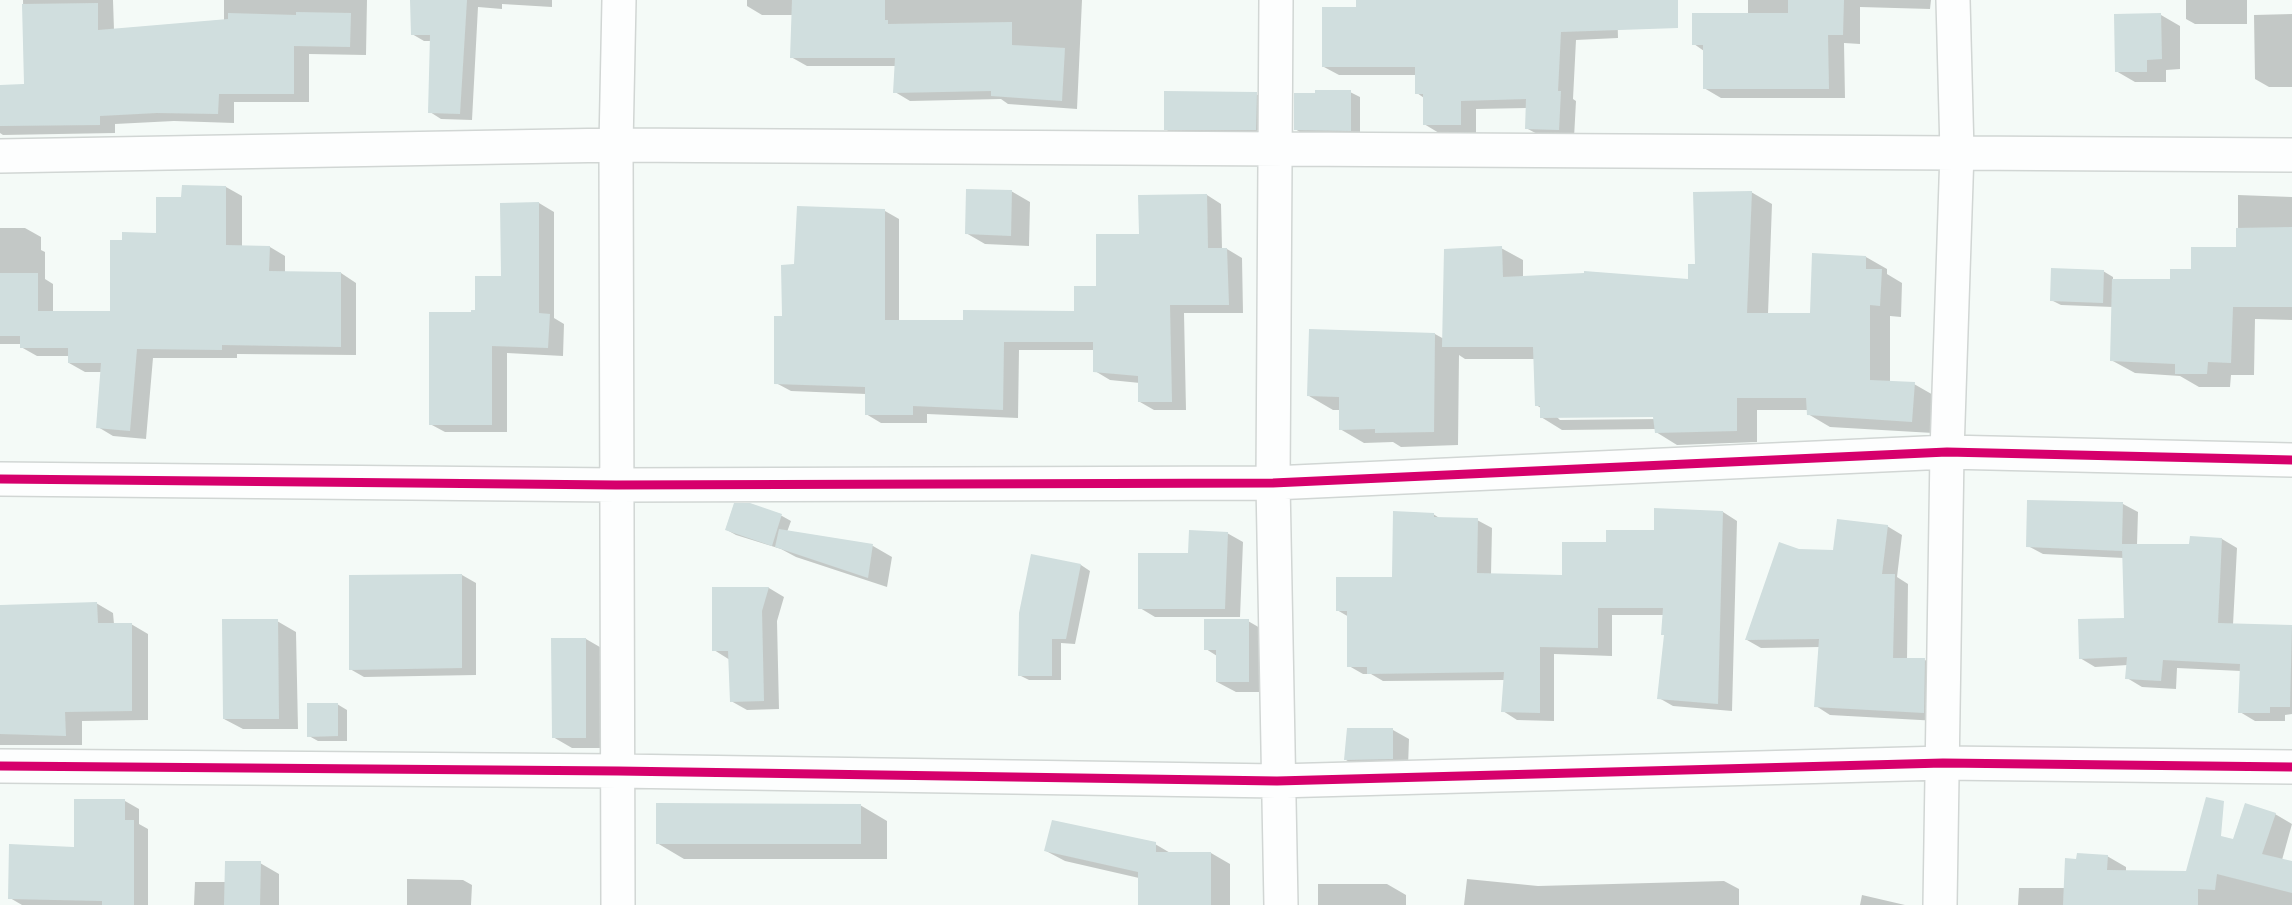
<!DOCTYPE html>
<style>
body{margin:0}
canvas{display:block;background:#f4faf7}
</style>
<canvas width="2292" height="905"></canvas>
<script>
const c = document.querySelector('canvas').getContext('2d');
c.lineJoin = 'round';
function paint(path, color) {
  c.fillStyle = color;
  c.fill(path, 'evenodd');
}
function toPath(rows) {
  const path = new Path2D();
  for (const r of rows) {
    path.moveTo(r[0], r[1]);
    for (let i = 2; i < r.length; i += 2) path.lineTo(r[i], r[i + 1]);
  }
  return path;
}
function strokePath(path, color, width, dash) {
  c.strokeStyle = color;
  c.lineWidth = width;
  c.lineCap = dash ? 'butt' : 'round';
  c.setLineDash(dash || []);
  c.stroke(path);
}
paint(toPath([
 [23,0,113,0,114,30,224,21,224,0,367,0,366,55,309,54,309,102,234,102,234,123,174,121,115,124,115,133,3,135,0,133,0,86,25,86],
 [411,0,552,0,552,7,502,4,502,9,478,7,472,120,441,119,430,112,431,41,424,41,412,34],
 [747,0,1082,0,1077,109,1008,104,1001,99,910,101,895,92,896,66,807,66,791,57,793,15,762,15,747,6],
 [1358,0,1617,0,1618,38,1576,40,1573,99,1576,101,1574,138,1541,136,1526,128,1527,108,1476,109,1476,133,1439,133,1424,124,1424,98,1417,93,1417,75,1339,75,1324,67,1358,8],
 [1748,0,1931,0,1930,9,1860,7,1860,44,1844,43,1845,98,1721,98,1704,88,1704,51,1694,44,1748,14],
 [2186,0,2247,0,2247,24,2195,24,2186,19],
 [2292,14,2292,87,2269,87,2255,79,2254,15],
 [2161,15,2180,26,2180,69,2166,70,2166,82,2135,82,2116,71],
 [1350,92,1360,97,1360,135,1305,135,1295,129],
 [1256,94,1275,105,1275,140,1184,140,1165,129],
 [226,187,242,196,242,247,270,247,285,256,285,273,341,273,356,283,356,355,237,354,237,358,153,358,146,439,113,436,98,427,102,372,85,372,69,363,69,356,37,356,21,347,21,344,0,344,0,228,25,228,41,237,41,250,45,252,45,279,53,284,53,312,112,312,123,241,158,234,183,199],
 [1011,191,1030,202,1029,246,985,244,966,233],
 [1751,192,1772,204,1768,314,1811,314,1866,257,1887,269,1887,274,1902,283,1901,317,1890,316,1890,383,1914,384,1935,396,1933,433,1830,427,1808,414,1808,410,1757,410,1757,442,1677,445,1656,432,1656,429,1562,430,1541,417,1541,408,1536,405,1535,359,1465,359,1459,355,1458,445,1401,447,1393,442,1364,443,1340,429,1340,410,1333,410,1309,396,1435,334,1444,339,1501,248,1523,260,1523,277,1689,280,1696,266],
 [1660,416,1660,419,1560,420,1557,417],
 [1207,195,1221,204,1222,249,1227,249,1242,258,1243,313,1184,313,1186,410,1154,410,1140,402,1140,383,1110,380,1095,371,1094,350,1019,350,1018,418,927,414,927,423,881,423,866,414,866,394,791,391,776,383,784,317,796,266,885,211,899,219,899,321,965,321,1075,312,1140,235],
 [2238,195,2292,197,2292,320,2255,319,2254,375,2231,375,2230,387,2199,387,2180,376,2135,373,2111,360,2113,307,2061,305,2051,300,2103,271,2113,277,2113,280,2172,280,2238,249],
 [539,203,554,212,554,318,564,324,563,356,507,353,507,432,445,432,430,424,476,312,503,277,502,204],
 [2029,501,2123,504,2138,512,2137,545,2191,545,2222,539,2237,548,2233,625,2292,627,2292,714,2285,715,2285,721,2255,721,2240,712,2241,671,2177,668,2176,689,2142,687,2127,678,2128,665,2095,667,2080,658,2126,620,2124,558,2043,554,2028,546],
 [750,505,782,516,791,521,787,532,873,546,892,557,887,587,796,557,781,549,736,535,727,530],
 [1723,512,1737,521,1732,711,1673,706,1659,698,1666,636,1663,634,1664,615,1612,615,1612,656,1554,654,1554,721,1517,720,1503,711,1505,680,1383,681,1371,674,1363,674,1349,666,1349,617,1337,610,1394,579,1433,514,1441,519,1477,520,1492,528,1491,575,1563,577,1607,544],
 [1887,526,1902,535,1897,577,1908,584,1907,660,1925,660,1939,668,1938,721,1830,715,1816,706,1820,647,1761,648,1747,640,1799,551,1834,552],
 [1227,533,1243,542,1240,617,1155,617,1140,608],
 [1032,556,1081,565,1090,571,1075,644,1061,643,1061,680,1029,680,1019,675],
 [462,575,476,583,476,675,364,677,350,669,351,577],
 [714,588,769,588,784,597,777,621,779,709,747,710,731,701,730,660,714,650],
 [96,603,113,613,114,624,131,624,148,634,148,720,82,721,82,745,0,745,0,607],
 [277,621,296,632,298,729,243,729,224,719],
 [1248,621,1267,632,1267,692,1236,692,1217,682,1217,656,1206,649],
 [586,639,605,650,605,748,572,748,553,737],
 [337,704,347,710,347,741,318,741,309,736],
 [1393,730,1409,739,1408,767,1361,769,1346,760],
 [125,801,139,809,139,824,148,829,148,905,22,905,10,898,75,848],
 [860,805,887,821,887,859,684,859,657,843],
 [2275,814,2292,824,2282,860,2292,863,2292,905,2018,905,2019,888,2065,888,2078,860,2107,856,2126,867,2126,872,2188,873],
 [1155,844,1172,854,1211,853,1230,864,1230,905,1139,905,1139,878,1065,861,1046,851],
 [260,863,279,874,279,905,194,905,195,882,226,882],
 [407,879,463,880,472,885,471,905,407,905],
 [1467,879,1538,886,1724,881,1739,889,1739,905,1464,905],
 [1318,884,1387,884,1406,895,1406,905,1318,905],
 [1862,895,1905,905,1860,905]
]), '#0003');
paint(toPath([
 [410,0,467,0,460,114,428,113,430,35,411,35],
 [792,0,885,0,885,20,888,20,888,24,1012,22,1012,45,1065,48,1062,101,991,96,991,91,893,93,895,58,790,58],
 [1356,0,1678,0,1678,28,1561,32,1558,91,1561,91,1559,130,1525,129,1526,99,1461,101,1461,125,1423,125,1423,94,1415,94,1415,67,1322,67,1322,7,1356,7],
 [1788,0,1844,0,1843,35,1828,35,1829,89,1703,89,1703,45,1692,45,1692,13,1788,13],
 [98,3,98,30,228,19,228,13,296,15,296,12,351,13,350,47,294,46,294,94,219,94,218,114,157,113,100,116,100,125,0,126,0,85,24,84,22,4],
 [2161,13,2162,59,2147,60,2147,72,2115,72,2114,14],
 [1315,90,1351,90,1351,131,1294,130,1294,93,1315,93],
 [1164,91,1257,92,1256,130,1164,130],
 [182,185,226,186,226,245,270,246,269,271,341,272,341,347,222,345,222,350,137,349,130,431,96,428,101,363,68,363,68,348,20,348,20,336,0,336,0,273,38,273,38,311,110,311,110,240,122,240,122,232,156,233,156,197,181,197],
 [966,189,1012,190,1011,236,965,234],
 [1752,191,1747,313,1810,313,1812,253,1866,256,1866,269,1882,269,1880,306,1870,305,1870,380,1915,382,1912,422,1807,415,1806,398,1737,398,1737,431,1655,433,1653,417,1540,418,1540,406,1535,406,1533,347,1442,347,1444,249,1502,246,1503,277,1584,273,1584,271,1688,279,1688,264,1695,264,1693,192],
 [1207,194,1208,248,1227,248,1229,305,1170,305,1172,402,1138,402,1138,376,1093,372,1093,342,1004,342,1003,410,913,406,913,415,865,415,865,387,774,384,774,316,782,316,781,265,794,264,797,206,885,209,885,320,963,320,963,310,1074,311,1074,286,1096,286,1096,234,1139,234,1138,195],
 [539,202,539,313,550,314,548,348,492,346,492,425,429,425,429,312,471,312,471,310,475,310,475,276,501,276,500,203],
 [2292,227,2292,307,2233,307,2231,363,2208,362,2207,374,2175,374,2175,364,2110,361,2112,279,2170,279,2170,269,2191,269,2191,247,2236,247,2236,228],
 [2051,268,2104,270,2103,303,2050,301],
 [1309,329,1435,333,1434,432,1375,433,1375,429,1339,430,1339,397,1307,396],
 [2027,500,2123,502,2122,544,2189,544,2190,536,2222,538,2218,623,2292,625,2290,707,2270,707,2270,713,2238,713,2240,664,2163,660,2161,681,2125,679,2127,657,2079,659,2078,619,2124,618,2122,546,2122,551,2026,547],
 [734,503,750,503,782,514,772,546,725,530],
 [1654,508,1723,511,1718,704,1657,699,1664,635,1661,635,1663,608,1598,608,1598,648,1540,647,1540,713,1501,712,1504,672,1367,674,1367,667,1347,667,1347,611,1336,611,1336,577,1392,577,1393,511,1434,513,1434,517,1478,518,1477,573,1562,575,1562,542,1606,542,1606,530,1654,530],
 [1837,519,1888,525,1882,574,1895,574,1893,658,1925,658,1924,713,1814,707,1819,639,1745,640,1779,542,1799,549,1833,550],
 [779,529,873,544,868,578,775,547],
 [1189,530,1228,532,1225,609,1138,609,1138,553,1188,553],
 [1031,554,1081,564,1066,639,1052,639,1052,676,1018,676,1019,613],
 [462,574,462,668,349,670,349,575],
 [712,587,769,587,762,611,764,701,730,702,728,651,712,651],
 [97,602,98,623,132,623,132,711,65,712,66,736,0,734,0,605],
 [222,619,278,619,279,719,223,719],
 [1204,619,1249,619,1249,682,1216,682,1216,650,1204,650],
 [551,638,586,638,586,738,552,738],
 [307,703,338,703,338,736,307,737],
 [1347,728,1393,728,1393,759,1344,760],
 [2206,797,2224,801,2221,836,2233,839,2245,803,2276,813,2262,854,2292,861,2292,893,2217,874,2215,890,2198,889,2198,905,2063,905,2065,858,2076,859,2077,853,2108,855,2107,870,2186,871],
 [74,799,125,799,125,820,134,820,134,905,102,905,102,901,8,899,9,844,74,847],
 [656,803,861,804,861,844,656,844],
 [1052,820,1156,842,1156,852,1211,852,1211,905,1138,905,1138,872,1044,851],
 [225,861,261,861,260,905,224,905]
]), '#d0dede');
const minor = toPath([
 [1276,0,1273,483,1281,905],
 [0,156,616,145,2292,155],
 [0,479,616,485,1273,483,1947,452,2292,460],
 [0,766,618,771,1277,781,1943,763,2292,767],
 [618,905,616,145,619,0],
 [1940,905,1947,452,1957,152,1953,0]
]);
strokePath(minor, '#d1d6d4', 36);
strokePath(minor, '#fdfefe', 33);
strokePath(toPath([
 [0,479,616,485,1273,483,1947,452,2292,460],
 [0,766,618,771,1277,781,1943,763,2292,767]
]), '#d6006c', 9);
</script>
